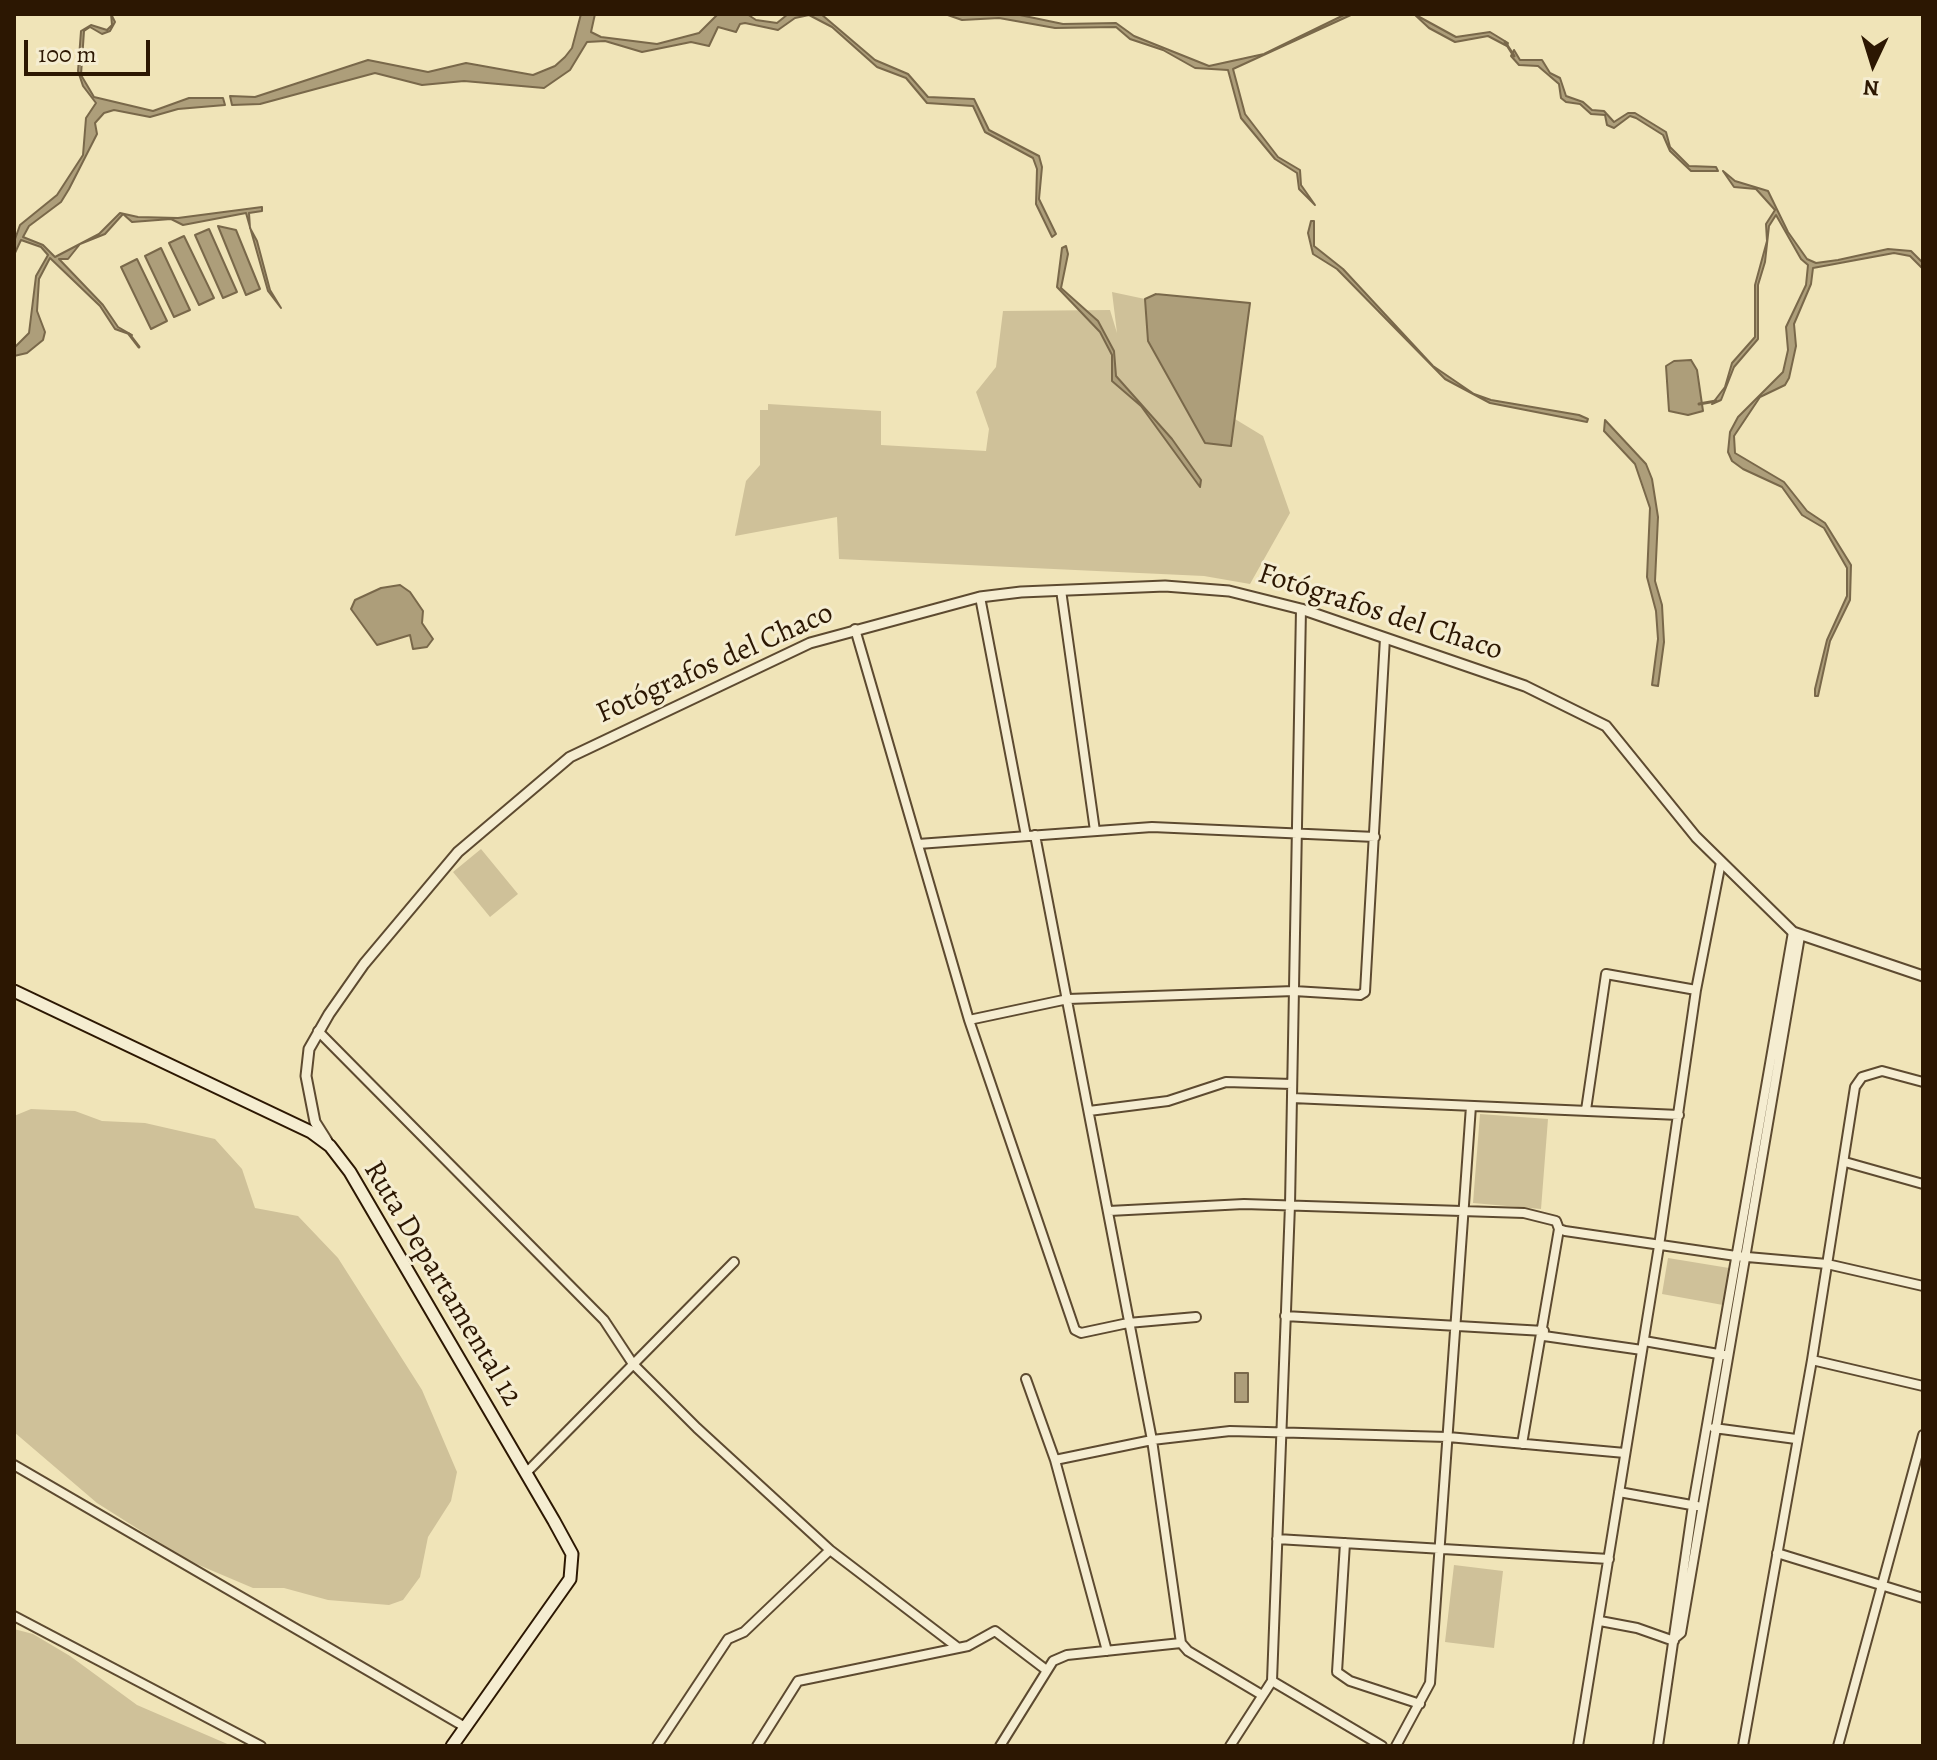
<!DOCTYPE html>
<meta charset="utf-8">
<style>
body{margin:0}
#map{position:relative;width:1937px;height:1760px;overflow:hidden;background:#f0e4b8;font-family:Alegreya,serif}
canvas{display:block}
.frame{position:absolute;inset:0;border:16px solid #2c1702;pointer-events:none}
.north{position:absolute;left:1833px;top:24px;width:80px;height:80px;-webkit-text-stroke:6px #f5edd1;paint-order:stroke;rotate:184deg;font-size:22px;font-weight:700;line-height:32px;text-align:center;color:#2c1702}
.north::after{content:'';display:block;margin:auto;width:28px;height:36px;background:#2c1702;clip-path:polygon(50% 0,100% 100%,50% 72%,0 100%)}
.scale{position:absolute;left:24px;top:40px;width:126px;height:36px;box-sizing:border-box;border:4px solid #2c1702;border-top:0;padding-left:10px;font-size:24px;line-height:28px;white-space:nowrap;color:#2c1702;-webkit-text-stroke:6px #f5edd1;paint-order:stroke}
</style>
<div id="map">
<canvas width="1937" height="1760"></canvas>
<div class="frame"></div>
<div class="north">N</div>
<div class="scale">100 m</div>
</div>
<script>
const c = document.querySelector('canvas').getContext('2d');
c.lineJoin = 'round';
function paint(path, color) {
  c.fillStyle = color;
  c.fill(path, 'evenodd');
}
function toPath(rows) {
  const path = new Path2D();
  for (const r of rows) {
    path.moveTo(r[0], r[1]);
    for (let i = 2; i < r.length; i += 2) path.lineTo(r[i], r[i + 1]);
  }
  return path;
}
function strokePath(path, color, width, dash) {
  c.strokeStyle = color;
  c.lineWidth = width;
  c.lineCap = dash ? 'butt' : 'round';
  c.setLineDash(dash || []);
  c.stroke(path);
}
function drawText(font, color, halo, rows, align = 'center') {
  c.font = font + ' Alegreya,serif';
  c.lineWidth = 6;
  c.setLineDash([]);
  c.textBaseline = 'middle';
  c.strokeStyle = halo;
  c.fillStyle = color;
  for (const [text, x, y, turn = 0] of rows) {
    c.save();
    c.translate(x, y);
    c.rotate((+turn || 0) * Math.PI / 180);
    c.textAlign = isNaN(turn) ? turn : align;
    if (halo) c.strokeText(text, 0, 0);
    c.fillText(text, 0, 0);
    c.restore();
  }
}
paint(toPath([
 [1112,292,1145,299,1148,341,1169,379,1263,436,1290,513,1250,584,1204,576,839,559,837,517,735,536,746,481,760,465,760,410,768,410,768,404,881,411,881,445,986,451,989,429,976,392,996,367,1003,311,1110,310,1117,333],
 [481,849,518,894,490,917,453,872],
 [31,1109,75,1111,102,1121,145,1123,215,1139,242,1169,255,1208,298,1216,338,1258,422,1390,457,1472,451,1501,428,1537,420,1577,403,1600,389,1605,328,1600,284,1588,253,1588,187,1560,97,1503,14,1432,14,1116],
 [1480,1114,1548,1119,1541,1209,1473,1203],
 [1668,1258,1729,1268,1723,1305,1662,1294],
 [1454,1565,1503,1571,1494,1648,1445,1642],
 [14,1629,33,1634,70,1656,137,1705,232,1746,14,1746]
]), '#cfc199');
const water = toPath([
 [111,14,115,22,110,31,102,34,90,27,84,31,81,75,94,97,153,111,189,98,223,98,225,105,178,109,150,117,114,110,104,113,95,123,97,134,69,189,61,202,29,226,23,237,43,245,55,257,99,234,120,213,138,217,178,218,262,207,262,211,249,213,250,228,257,241,270,290,281,308,268,291,246,213,183,225,171,219,132,222,123,214,105,234,80,244,68,259,59,259,103,305,118,327,132,335,115,329,100,306,50,258,39,279,37,311,45,332,43,340,27,353,14,356,14,348,29,333,36,276,48,255,41,247,21,240,14,255,14,242,20,225,57,195,83,155,86,118,96,103,83,86,78,71,81,31,91,25,107,30,112,25,111,14],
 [581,14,595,14,591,32,601,37,657,44,699,33,718,14,747,14,756,20,777,23,788,14,821,14,875,60,908,74,928,97,974,99,989,130,1039,156,1042,167,1039,199,1056,234,1052,237,1036,204,1037,169,1033,158,985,132,973,106,927,103,906,78,877,67,832,27,809,15,795,18,778,30,745,23,740,24,736,32,718,27,709,46,691,42,642,52,605,41,587,42,570,70,544,88,464,81,422,85,375,73,260,104,232,105,230,96,255,97,368,60,428,72,466,63,533,75,555,66,565,57,572,48,581,14],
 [945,14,1015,14,1063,24,1116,23,1134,36,1209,66,1264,54,1346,14,1353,14,1233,69,1245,114,1278,157,1300,170,1301,185,1315,205,1299,189,1297,173,1275,159,1241,118,1228,70,1195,68,1163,50,1130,39,1116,27,1055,28,999,18,962,20,945,14],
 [1414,14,1456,37,1490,32,1508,43,1507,46,1488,36,1455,42,1429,28,1414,14],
 [1514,50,1520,60,1542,60,1550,73,1560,78,1566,96,1583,102,1592,110,1604,111,1614,122,1628,113,1635,113,1666,132,1670,147,1689,166,1716,167,1718,171,1691,171,1670,151,1663,135,1636,118,1630,116,1614,128,1607,125,1605,115,1591,114,1580,104,1566,102,1561,98,1559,84,1538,66,1519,65,1511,56,1514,50],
 [1723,171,1735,181,1768,191,1788,232,1807,259,1816,263,1838,260,1888,249,1911,251,1923,263,1923,269,1910,256,1894,253,1813,268,1811,284,1794,324,1796,346,1789,378,1785,385,1760,397,1734,436,1735,453,1784,482,1807,511,1825,523,1851,565,1850,600,1830,641,1818,696,1815,696,1815,689,1827,640,1847,596,1847,568,1824,528,1802,515,1782,487,1743,469,1732,461,1728,452,1730,432,1738,417,1783,372,1788,350,1786,327,1806,285,1808,265,1801,259,1776,215,1769,226,1765,262,1758,285,1758,339,1734,367,1721,400,1712,404,1725,387,1732,363,1755,337,1755,285,1767,241,1766,224,1775,210,1756,189,1734,187,1723,171],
 [1311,221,1314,221,1314,246,1343,269,1433,366,1474,394,1491,400,1579,415,1588,419,1587,422,1490,403,1445,379,1337,269,1313,254,1308,233,1311,221],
 [218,226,236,230,260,289,246,295,218,226],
 [209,229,237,292,223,298,195,235,209,229],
 [184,236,214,298,199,305,169,243,184,236],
 [1066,246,1068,254,1061,288,1098,321,1114,351,1116,376,1172,439,1201,480,1200,487,1141,406,1112,381,1112,355,1100,332,1057,287,1062,248,1066,246],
 [161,248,190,310,174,317,145,256,161,248],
 [137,259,167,321,151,329,121,267,137,259],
 [1156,294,1250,303,1231,446,1205,443,1148,341,1145,299,1156,294],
 [1691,360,1697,370,1703,411,1688,415,1669,411,1666,366,1674,361,1691,360],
 [1605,420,1646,464,1652,479,1658,517,1655,581,1662,605,1664,642,1658,686,1652,685,1658,639,1656,611,1647,577,1650,508,1635,464,1604,431,1605,420],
 [400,585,410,592,423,611,422,623,433,639,427,647,413,649,410,635,377,645,351,609,355,600,381,588,400,585],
 [1235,1373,1248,1373,1248,1402,1235,1402,1235,1373]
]);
paint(water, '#ad9e7a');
strokePath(water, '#79684a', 2);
strokePath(toPath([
 [1505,42,1514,56],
 [129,334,139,347],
 [1699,404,1716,401]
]), '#79684a', 3);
const minor = toPath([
 [1061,590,1095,831],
 [980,597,1026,836],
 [855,629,969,1020,1075,1330,1081,1333,1128,1323,1196,1317],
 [1035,835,1152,1440,1181,1643,1188,1651,1262,1695],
 [918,844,1152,827,1375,837],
 [969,1020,1068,999,1294,991,1360,995,1365,992,1385,638],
 [318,1031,604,1320,633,1364,697,1428,830,1550,957,1647],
 [1292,1098,1679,1115],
 [1586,1110,1606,974,1696,990],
 [1089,1111,1168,1101,1226,1082,1292,1084],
 [1845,1162,1923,1184],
 [1109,1211,1244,1204,1524,1213,1556,1221,1559,1229,1565,1231,1736,1256,1827,1264,1923,1286],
 [1285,1316,1544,1331],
 [1544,1336,1642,1350],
 [1644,1341,1724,1355],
 [1812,1360,1923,1386],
 [1026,1379,1055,1460,1107,1651],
 [1714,1428,1796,1439],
 [1522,1444,1559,1229],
 [1055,1460,1152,1440,1230,1431,1448,1437,1625,1453],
 [14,1465,465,1727],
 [526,1473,734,1262],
 [1619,1492,1697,1506],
 [1277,1539,1609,1559],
 [1345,1543,1337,1672,1350,1681,1420,1704],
 [1777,1553,1923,1598],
 [14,1616,261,1746],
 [1600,1621,1637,1628,1674,1641],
 [1675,1638,1681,1633,1800,936],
 [1272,1681,1382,1746],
 [657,1746,728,1639,744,1632,830,1550],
 [757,1746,798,1681,968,1646,995,1631,1045,1669],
 [1000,1746,1053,1661,1067,1655,1181,1643],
 [1230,1746,1272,1681,1290,1205,1301,609],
 [1396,1746,1430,1683,1471,1106],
 [1578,1746,1659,1246,1696,990,1721,862],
 [1658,1746,1693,1505,1793,932],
 [1743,1746,1812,1360,1855,1087,1862,1077,1882,1071,1923,1082],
 [1838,1746,1923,1435]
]);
const tertiary = toPath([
 [327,1141,315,1122,306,1076,309,1049,329,1014,364,964,458,852,570,757,810,643,980,597,1021,592,1165,586,1229,591,1301,609,1525,686,1606,726,1696,837,1793,932,1923,976]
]);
const secondary = toPath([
 [14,991,311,1132,330,1146,350,1172,554,1521,572,1554,570,1579,452,1746]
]);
strokePath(minor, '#5d4a30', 12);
strokePath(tertiary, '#5d4a30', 13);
strokePath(secondary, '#2c1702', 15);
strokePath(minor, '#f5edd1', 8);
strokePath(tertiary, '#f5edd1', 9);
strokePath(secondary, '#f5edd1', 11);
drawText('30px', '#2c1702', '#f5edd1', [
 ["Fotógrafos del Chaco",1380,613,18],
 ["Fotógrafos del Chaco",715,664,-24],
 ["Ruta Departamental 12",442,1284,59]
]);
</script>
